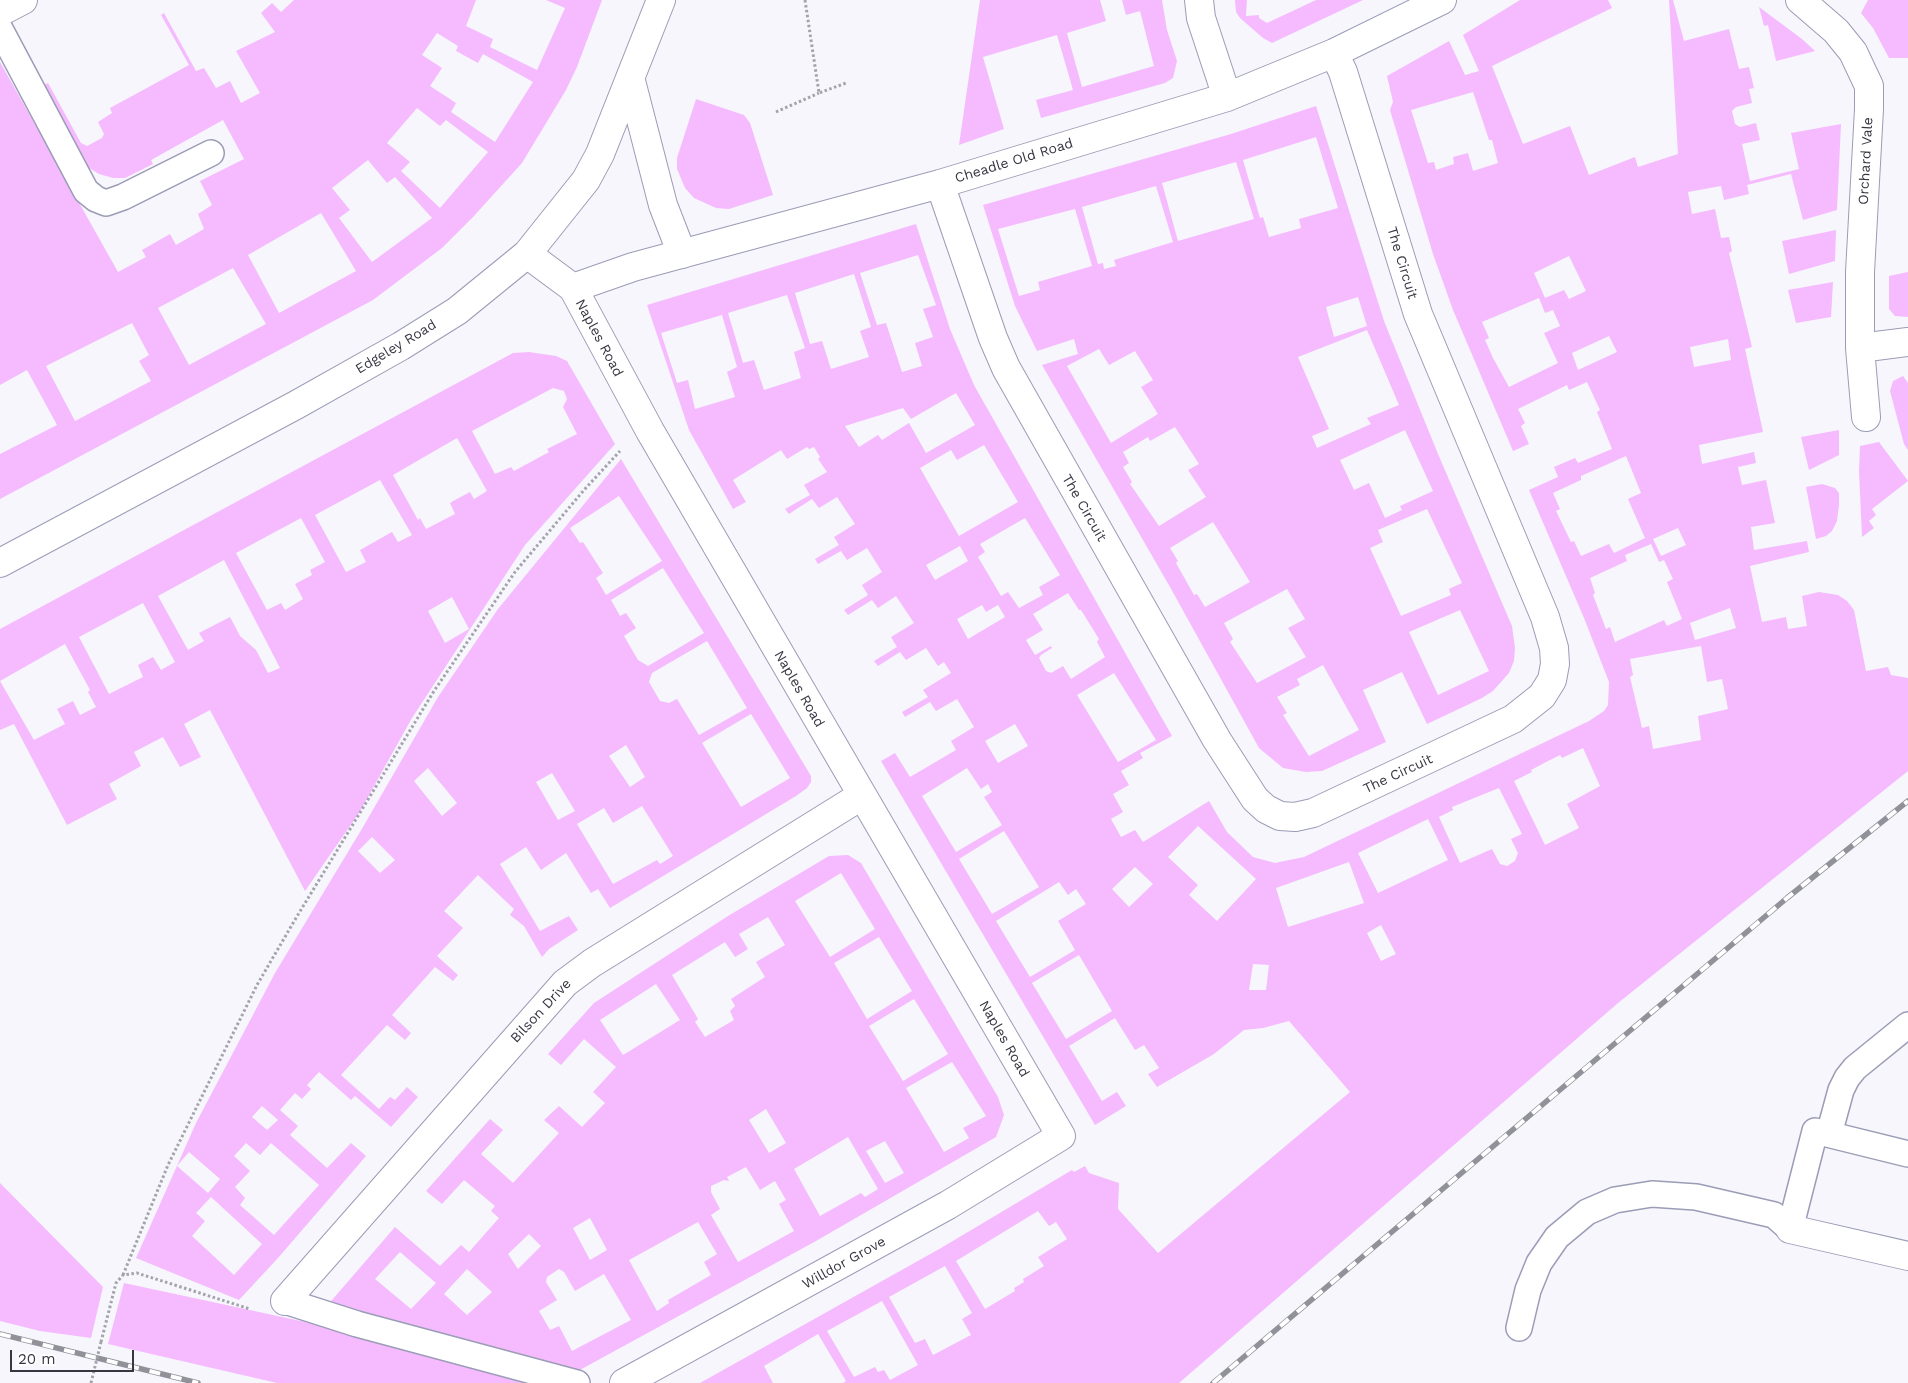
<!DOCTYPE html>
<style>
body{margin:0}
#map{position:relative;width:1908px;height:1383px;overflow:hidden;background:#f6f6fc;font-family:"Work Sans",sans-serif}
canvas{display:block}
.scale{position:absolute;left:10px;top:1350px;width:124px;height:22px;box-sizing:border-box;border:2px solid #373742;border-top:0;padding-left:6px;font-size:15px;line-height:18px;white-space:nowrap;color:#373742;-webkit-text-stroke:4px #fff;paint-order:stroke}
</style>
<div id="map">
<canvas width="1908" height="1383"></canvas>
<div class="scale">20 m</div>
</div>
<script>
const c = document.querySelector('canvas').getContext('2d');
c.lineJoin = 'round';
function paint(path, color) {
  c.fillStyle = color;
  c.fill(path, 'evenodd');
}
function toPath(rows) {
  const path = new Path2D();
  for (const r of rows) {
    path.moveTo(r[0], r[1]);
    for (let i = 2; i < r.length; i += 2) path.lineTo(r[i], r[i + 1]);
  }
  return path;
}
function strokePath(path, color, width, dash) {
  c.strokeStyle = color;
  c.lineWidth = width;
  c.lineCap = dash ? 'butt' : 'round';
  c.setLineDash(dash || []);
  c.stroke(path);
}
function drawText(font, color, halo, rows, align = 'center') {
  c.font = font + ' "Work Sans",sans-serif';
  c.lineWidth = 5;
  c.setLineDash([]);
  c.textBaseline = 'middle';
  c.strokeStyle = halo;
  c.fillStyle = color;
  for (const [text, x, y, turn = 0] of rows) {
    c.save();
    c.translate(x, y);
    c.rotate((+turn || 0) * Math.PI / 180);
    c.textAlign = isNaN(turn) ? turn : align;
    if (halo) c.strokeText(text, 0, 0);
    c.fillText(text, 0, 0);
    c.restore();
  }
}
paint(toPath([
 [294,0,476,0,466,26,493,39,490,47,537,70,565,8,546,0,602,0,577,67,566,90,522,163,473,217,442,248,373,300,0,499,0,454,57,425,27,370,0,385,0,62,118,272,146,257,142,250,170,234,176,245,204,229,198,214,212,205,200,181,244,159,223,120,151,160,153,164,125,178,113,178,99,174,89,168,44,85,48,83,81,143,87,146,102,138,104,134,98,122,112,113,110,108,189,65,161,15,164,13,196,71,204,68,216,88,230,81,241,103,260,93,236,51,275,32,261,13,272,3,281,12],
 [437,33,458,46,456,51,478,63,483,54,533,82,495,142,451,112,456,103,430,86,442,68,422,55],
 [417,108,440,126,446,120,488,152,440,208,401,171,410,162,387,143],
 [368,160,387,183,395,177,432,218,372,262,339,218,350,210,332,188],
 [321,213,356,271,279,313,248,255],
 [233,268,266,324,189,365,158,308],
 [132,323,149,355,139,361,151,381,75,421,46,366],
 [980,0,1100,0,1106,21,1067,33,1082,87,1154,66,1140,11,1126,15,1122,0,1162,0,1167,30,1177,61,1173,78,1165,83,1041,118,1036,100,1073,90,1057,35,983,57,1004,129,959,145],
 [1235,0,1247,0,1246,16,1259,15,1259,18,1267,23,1316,0,1363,0,1272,43,1263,38,1240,18,1236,12],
 [1520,0,1608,0,1612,8,1492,66,1523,144,1570,126,1589,175,1635,157,1638,167,1678,154,1669,0,1673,0,1684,41,1729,29,1739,69,1749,67,1754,88,1749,89,1752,103,1736,107,1732,111,1735,124,1740,127,1756,123,1760,140,1742,144,1750,181,1799,169,1791,133,1841,124,1837,210,1803,220,1791,174,1747,185,1749,194,1724,200,1721,186,1688,192,1692,214,1715,209,1721,238,1729,237,1732,251,1729,253,1752,347,1745,349,1763,432,1699,445,1702,464,1754,452,1756,463,1738,467,1742,485,1766,480,1775,523,1751,527,1754,550,1807,541,1809,552,1750,566,1762,622,1786,617,1788,629,1807,626,1802,596,1819,592,1838,595,1847,601,1854,610,1866,671,1888,667,1891,675,1908,678,1908,771,1618,1003,1179,1383,843,1383,846,1381,818,1334,764,1366,773,1383,700,1383,941,1248,1072,1170,1074,1172,1085,1166,1089,1173,1119,1183,1118,1209,1158,1253,1350,1092,1289,1021,1263,1028,1244,1030,1214,1054,1157,1087,1148,1074,1159,1068,1144,1045,1135,1050,1115,1018,1069,1046,1102,1101,1117,1092,1126,1106,1095,1125,881,761,895,753,910,777,956,750,951,741,974,727,957,699,936,711,930,702,905,717,902,712,928,697,923,690,951,673,944,662,938,666,926,648,906,660,900,652,878,666,874,661,897,647,891,637,914,623,896,596,878,608,872,600,848,615,844,610,868,595,862,585,882,572,867,548,847,560,841,551,818,564,815,559,839,545,834,537,855,524,837,497,819,508,812,499,789,514,785,509,810,495,804,485,827,472,818,459,820,457,814,447,809,449,807,447,787,459,781,450,733,480,746,502,733,509,689,430,647,305,916,224,950,329,974,385,1172,736,1140,753,1143,758,1121,771,1129,785,1113,794,1123,812,1111,819,1121,837,1135,830,1143,842,1209,801,1227,832,1253,857,1275,863,1304,857,1589,721,1604,711,1608,705,1609,682,1584,618,1529,490,1558,477,1554,467,1575,458,1578,463,1612,449,1597,412,1600,410,1587,382,1569,390,1567,385,1518,409,1525,423,1521,426,1529,444,1513,451,1453,310,1433,254,1390,110,1393,102,1387,76,1449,41,1465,75,1479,71,1463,35],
 [1473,92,1489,140,1492,140,1498,163,1473,171,1468,153,1453,157,1454,164,1436,170,1434,162,1428,163,1411,110],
 [918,255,936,305,923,309,933,337,915,343,922,366,902,372,886,323,877,325,860,273],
 [1569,256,1586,291,1569,299,1564,290,1545,298,1534,273],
 [854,274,871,327,860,331,869,357,831,369,822,341,810,344,795,293],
 [787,295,805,348,794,352,801,378,764,390,754,360,743,363,728,313],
 [1539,298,1545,313,1553,310,1560,326,1544,333,1558,363,1509,387,1493,358,1485,340,1489,338,1482,322],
 [722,315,737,367,727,372,735,397,695,409,688,380,677,383,661,333],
 [1609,336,1617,352,1578,370,1572,353],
 [1728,339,1731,360,1694,367,1690,347],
 [956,393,975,425,926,453,909,423,882,440,878,435,859,447,845,426,903,408,911,419],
 [984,445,1018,502,959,536,920,468,951,450,957,460],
 [1626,456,1641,493,1628,499,1645,538,1614,553,1609,544,1581,556,1574,541,1571,542,1556,511,1560,509,1553,493,1581,480,1581,476],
 [1025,518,1060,575,1039,587,1043,595,1019,608,1008,592,1001,596,978,557,985,552,980,544],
 [1678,528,1686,545,1661,556,1653,539],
 [1651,544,1659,562,1664,560,1673,579,1667,582,1682,619,1667,626,1664,620,1615,642,1610,627,1606,629,1593,595,1595,593,1590,578,1627,561,1625,555],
 [960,546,968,561,935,580,926,565],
 [1068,593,1079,610,1081,610,1099,639,1097,642,1105,657,1071,679,1063,666,1051,673,1046,671,1039,658,1041,655,1052,648,1051,646,1035,655,1026,640,1043,630,1033,614],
 [982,605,986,612,998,605,1005,617,968,639,957,619],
 [1730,608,1736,628,1695,640,1690,623],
 [1701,646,1707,682,1722,679,1728,709,1698,716,1701,740,1653,749,1649,726,1642,728,1630,677,1633,675,1630,659],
 [1114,673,1156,740,1118,762,1077,695],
 [1015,724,1028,746,998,763,985,741],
 [1583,748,1600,786,1567,804,1579,828,1545,845,1514,781,1532,772,1531,770,1546,762,1560,755,1562,758],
 [967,768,981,789,988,784,992,792,984,797,1002,825,956,852,922,796],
 [1499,788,1522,834,1511,839,1518,853,1515,861,1507,866,1500,864,1492,849,1460,863,1439,817,1453,810,1452,807],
 [1428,819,1448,860,1378,893,1358,853],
 [1198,826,1256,879,1217,921,1189,895,1198,885,1168,857],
 [1004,831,1039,887,992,914,959,859],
 [1349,862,1364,903,1288,927,1276,888],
 [1135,867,1153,884,1129,907,1112,889],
 [1059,882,1068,895,1076,889,1086,904,1058,921,1075,950,1030,977,996,921],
 [1381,925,1396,954,1381,961,1367,933],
 [1079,955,1112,1011,1066,1039,1032,983],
 [1253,964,1269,965,1266,990,1249,990],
 [1038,1211,1049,1226,1056,1222,1067,1239,1038,1257,1044,1266,1023,1279,1024,1282,1014,1288,1015,1291,985,1309,956,1261],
 [945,1266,972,1313,962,1319,971,1335,933,1355,925,1339,915,1343,889,1297],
 [882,1301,918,1365,890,1380,884,1370,878,1372,875,1367,854,1377,827,1331],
 [1868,0,1908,0,1908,58,1889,58,1873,28,1861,13],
 [1759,7,1802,39,1815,51,1776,61,1768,25,1764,26],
 [696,99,744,115,750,123,773,195,729,209,716,208,694,198,685,188,677,169,677,158],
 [1316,106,1384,321,1438,454,1512,626,1515,648,1514,661,1509,673,1493,691,1482,698,1427,724,1402,672,1363,690,1386,742,1322,771,1306,772,1283,768,1259,748,1170,587,1042,365,1078,354,1074,339,1037,351,1015,306,983,205,1231,134],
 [1316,137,1338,208,1299,219,1301,228,1269,237,1263,217,1260,218,1243,160],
 [1236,162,1254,219,1178,241,1162,183],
 [1156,186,1173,242,1114,260,1116,266,1104,269,1103,263,1098,264,1082,207],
 [1075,209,1092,266,1038,282,1040,290,1019,296,998,229],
 [1358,297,1367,326,1334,337,1326,307],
 [1367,330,1399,405,1367,418,1371,424,1317,448,1312,436,1329,429,1298,357],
 [1099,349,1109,365,1135,351,1153,380,1141,387,1158,414,1111,443,1067,366],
 [1175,427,1199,464,1188,470,1206,497,1159,526,1130,484,1132,482,1123,467,1129,463,1123,452,1148,437,1150,441],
 [1405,430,1433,491,1400,506,1402,510,1385,518,1369,483,1354,490,1340,460],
 [1427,509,1462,583,1449,589,1451,595,1401,616,1370,548,1383,542,1378,530],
 [1213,522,1250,582,1205,607,1197,594,1194,595,1176,563,1178,561,1170,548],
 [1287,589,1305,619,1288,628,1306,657,1257,683,1230,642,1233,639,1224,623],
 [1460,610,1489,671,1438,695,1409,632],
 [1323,665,1359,730,1309,756,1283,715,1287,713,1277,697,1300,685,1297,679],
 [1836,230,1835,261,1789,274,1782,241],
 [1908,272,1908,317,1895,316,1889,309,1889,276],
 [1833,282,1831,317,1796,323,1788,290],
 [529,352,556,356,567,361,615,444,525,545,412,718,359,813,305,891,210,710,184,724,201,757,180,767,163,737,134,752,141,766,109,784,117,799,67,825,14,724,0,730,0,629,513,353],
 [553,388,564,391,567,399,563,407,577,434,547,449,549,452,514,471,511,467,495,474,472,431],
 [457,438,487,491,474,499,470,492,453,501,450,503,455,514,426,529,420,518,418,520,393,475],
 [380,480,412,535,398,542,392,532,360,550,366,562,346,572,315,515],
 [301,518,325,562,310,570,312,575,295,584,303,599,285,610,281,603,267,610,236,553],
 [224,560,280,668,268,673,256,650,240,636,230,617,199,633,204,641,188,650,158,596],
 [452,597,469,629,445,643,428,611],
 [143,603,175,662,161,670,153,657,138,665,143,677,109,694,79,637],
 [65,644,90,690,88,692,96,707,80,715,73,701,57,709,65,724,34,740,0,681],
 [1903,376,1908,383,1908,450,1904,444,1890,391,1893,381],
 [1839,430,1839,455,1809,470,1801,437],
 [1879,442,1908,481,1872,509,1876,515,1869,521,1874,528,1862,537,1859,471,1860,446],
 [621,459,811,776,811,782,807,788,796,796,610,908,598,889,591,893,566,853,541,870,526,847,500,864,540,931,569,916,578,930,549,949,542,957,524,926,510,915,514,909,478,875,444,911,463,928,437,956,458,975,453,981,435,967,392,1015,411,1033,405,1040,387,1025,341,1075,379,1109,390,1097,395,1100,407,1087,418,1097,391,1127,355,1096,351,1100,319,1072,307,1085,311,1089,302,1099,295,1093,280,1110,298,1126,290,1135,327,1168,351,1143,366,1156,278,1258,239,1300,136,1258,196,1123,275,973,363,827,438,697,498,609],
 [619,496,662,561,606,595,596,578,603,573,583,542,580,543,570,528],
 [663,568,704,633,648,666,638,660,624,636,636,628,626,613,620,616,611,600],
 [707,641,747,708,699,735,677,699,669,703,660,701,649,682,652,673],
 [751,714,790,778,741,807,702,743],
 [626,745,645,777,630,787,609,756],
 [428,768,457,803,442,816,414,781],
 [552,773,575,811,558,820,536,782],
 [642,806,673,856,660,864,657,860,613,884,577,824,604,808,613,823],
 [372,837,395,860,380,873,358,851],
 [262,1106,278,1120,267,1130,252,1117],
 [246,1143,260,1155,271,1143,319,1185,274,1235,240,1205,245,1198,235,1187,250,1171,234,1156],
 [189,1152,220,1179,208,1193,177,1166],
 [211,1197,262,1244,234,1275,192,1236,205,1221,196,1213],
 [1822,484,1835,488,1839,493,1839,505,1837,521,1832,531,1826,536,1816,539,1806,487],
 [848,855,861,863,998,1097,1004,1115,996,1137,816,1241,578,1371,326,1307,395,1227,440,1266,461,1245,469,1252,499,1218,491,1211,495,1206,464,1180,442,1204,426,1191,490,1119,503,1130,481,1154,513,1183,559,1133,544,1120,559,1106,582,1127,605,1103,593,1092,616,1067,584,1039,561,1065,548,1054,594,1003,728,916,829,856],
 [841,873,875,929,830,957,795,901],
 [768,917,785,945,756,962,765,977,731,999,735,1006,730,1011,734,1020,705,1037,695,1022,698,1019,672,975,725,942,735,957,748,949,739,934],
 [879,937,912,991,867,1019,834,963],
 [656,984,680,1020,623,1055,600,1020],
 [914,999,948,1054,903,1081,869,1026],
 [952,1062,986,1116,963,1128,969,1138,944,1152,906,1088],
 [766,1109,786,1143,769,1153,749,1120],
 [848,1137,878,1189,865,1197,861,1193,820,1216,794,1169],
 [885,1141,904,1173,885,1183,866,1151],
 [746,1167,760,1190,775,1181,786,1200,779,1204,794,1231,738,1262,711,1215,720,1209,711,1192,711,1186,724,1180,729,1181,727,1177],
 [590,1218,607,1250,590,1260,573,1228],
 [698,1222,717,1254,704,1262,711,1275,668,1300,669,1303,657,1311,629,1260],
 [529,1234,541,1246,518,1269,508,1254],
 [400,1252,436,1283,411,1309,375,1279],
 [467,1269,492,1292,467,1315,444,1294],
 [559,1269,564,1272,575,1291,604,1274,631,1320,572,1351,559,1326,550,1330,539,1311,557,1300,546,1282,547,1277],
 [0,1183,103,1287,91,1338,40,1331,0,1321],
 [124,1283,352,1332,530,1383,277,1383,108,1344]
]), '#f5bbfe');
const lane = toPath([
 [0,29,86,191,96,199,106,203,123,197,211,153],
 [1829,1134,1841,1090,1847,1078,1855,1068,1908,1025],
 [285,1301,357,1324,577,1383],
 [1519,1328,1528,1290,1539,1263,1557,1237,1587,1212,1615,1200,1652,1194,1696,1197,1774,1215,1790,1229,1815,1131,1908,1154]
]);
const street = toPath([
 [1199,0,1201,18,1227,97],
 [1800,0,1836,31,1853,52,1869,86,1869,109,1860,272,1860,348,1866,417],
 [0,12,23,0],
 [940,184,993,338,1006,368,1217,740,1255,799,1266,809,1280,816,1295,817,1313,813,1513,719,1542,696,1552,680,1555,664,1554,648,1545,617,1418,314,1343,72,1334,53],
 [527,254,573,288,650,431,1061,1136,948,1205,624,1383],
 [573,288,633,267,940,184,1227,97,1334,53,1442,0],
 [1860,348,1908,342],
 [1790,1229,1908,1256],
 [285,1301,565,983,592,963,861,796]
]);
const secondary = toPath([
 [631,81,663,205,682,254],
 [0,563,296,405,401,346,457,311,527,254,586,180,600,154,661,0]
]);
strokePath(lane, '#9b9cb6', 28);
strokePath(street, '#9b9cb6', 30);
strokePath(secondary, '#9b9cb6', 30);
strokePath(toPath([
 [805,0,819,93,846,83],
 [776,112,819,93],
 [123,1275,168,1165,257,985,296,918,434,691,515,572,584,490,620,451],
 [101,1342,116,1283,123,1275,137,1273,250,1309]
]), '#a3a3ab', 3, [2.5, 2.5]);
strokePath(lane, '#fff', 25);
strokePath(street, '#fff', 28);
strokePath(secondary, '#fff', 28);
const rail = toPath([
 [0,1334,198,1383],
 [1213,1383,1787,898,1908,801]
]);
strokePath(rail, '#919199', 5.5);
strokePath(rail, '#fff', 4, [11]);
strokePath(toPath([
 [91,1383,101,1342]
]), '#a3a3ab', 3, [2.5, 2.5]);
drawText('14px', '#373742', '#fff', [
 ["Cheadle Old Road",1014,161,-17],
 ["Orchard Vale",1866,161,-87],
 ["The Circuit",1402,263,73],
 ["Naples Road",599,338,62],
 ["Edgeley Road",396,347,-31],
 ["The Circuit",1084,508,60],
 ["Naples Road",799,689,60],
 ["The Circuit",1398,774,-25],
 ["Bilson Drive",541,1011,-47],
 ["Naples Road",1004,1039,60],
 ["Willdor Grove",844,1263,-29]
]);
</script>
